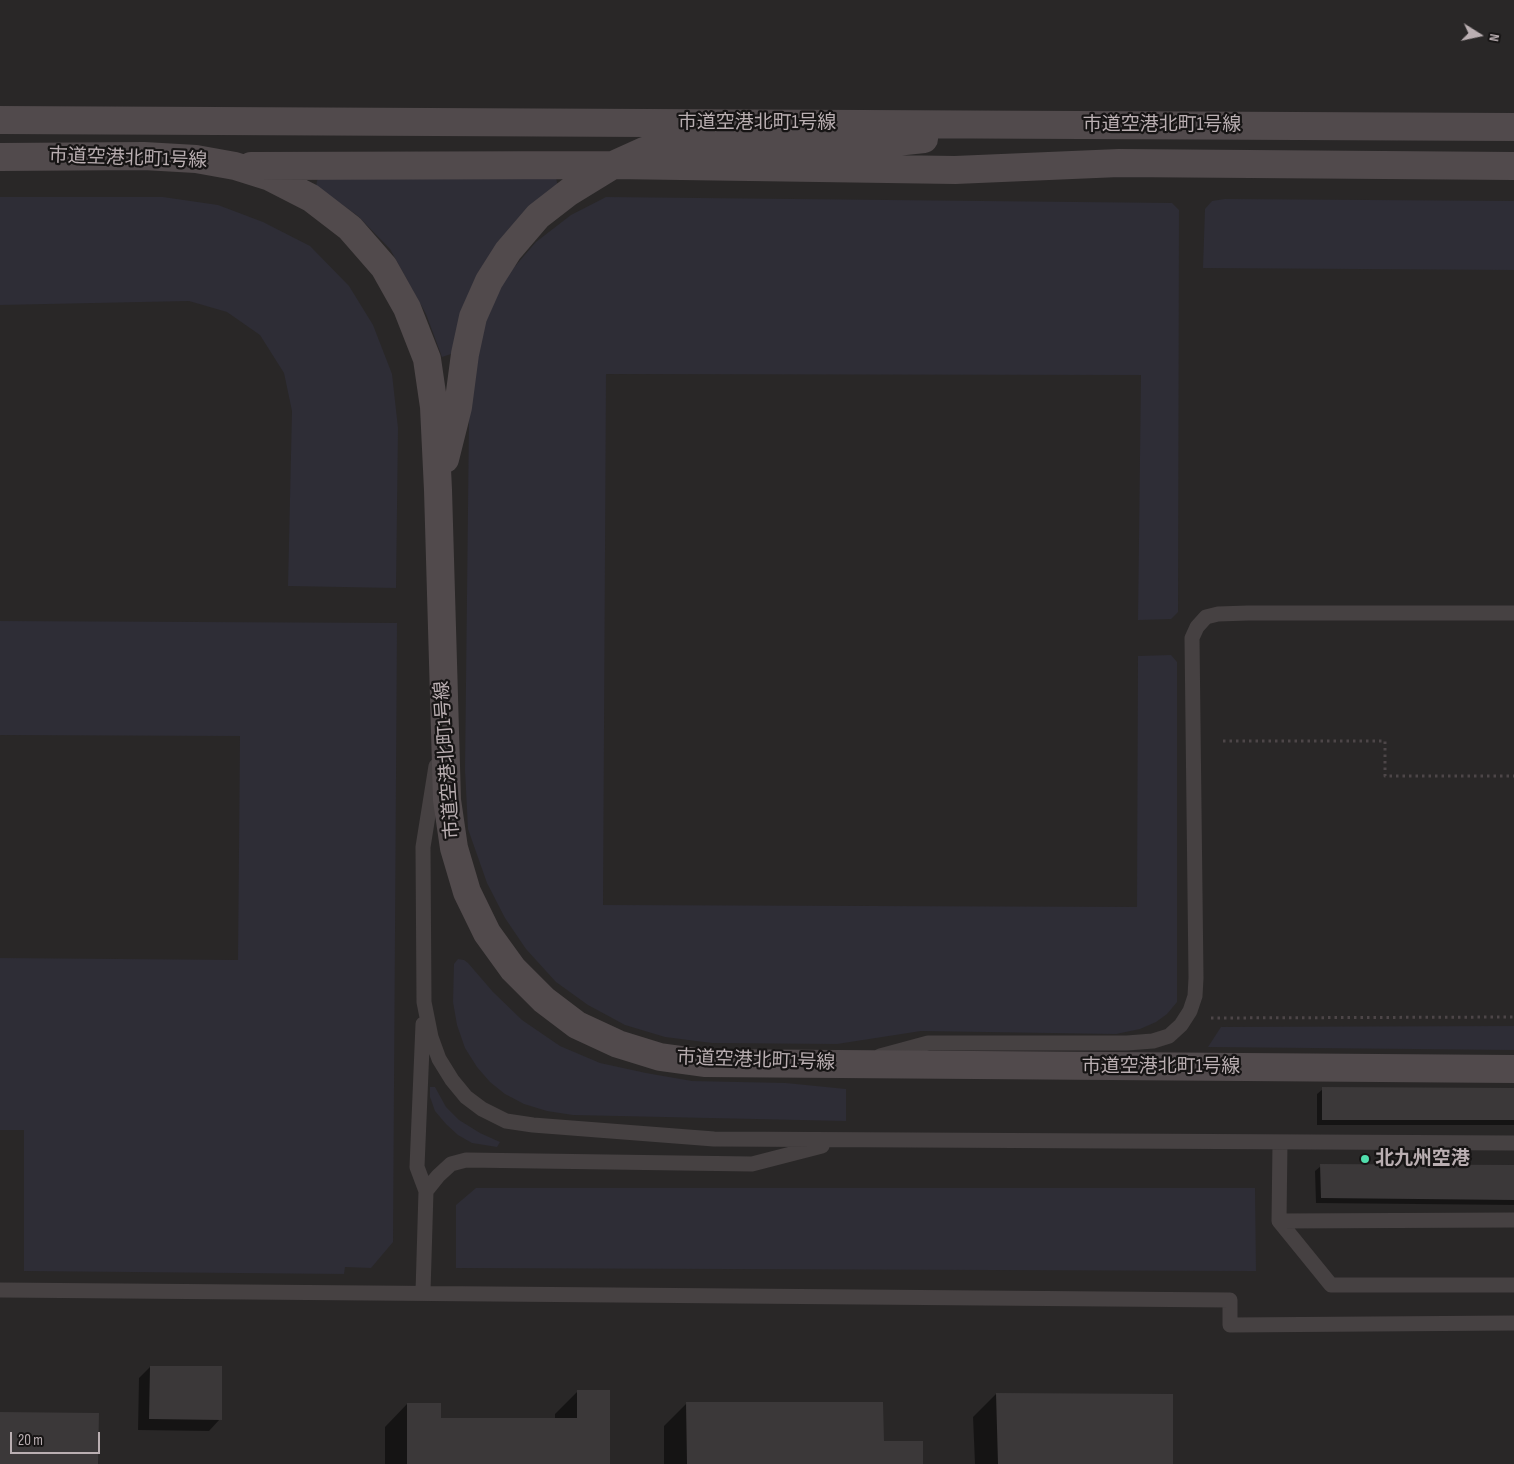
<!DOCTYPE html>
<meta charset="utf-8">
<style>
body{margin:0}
#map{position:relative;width:1514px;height:1464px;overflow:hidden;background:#1c1b1b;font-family:"Sofia Sans Condensed",sans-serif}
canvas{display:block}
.north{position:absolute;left:1454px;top:10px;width:50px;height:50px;-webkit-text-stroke:4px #171515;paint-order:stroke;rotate:100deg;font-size:14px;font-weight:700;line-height:20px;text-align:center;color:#baafb2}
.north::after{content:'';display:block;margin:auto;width:18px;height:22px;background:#baafb2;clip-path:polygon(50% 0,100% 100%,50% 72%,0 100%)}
.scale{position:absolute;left:10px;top:1432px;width:90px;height:22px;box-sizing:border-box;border:2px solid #baafb2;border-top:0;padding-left:6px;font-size:15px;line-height:18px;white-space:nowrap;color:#baafb2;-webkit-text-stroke:4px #171515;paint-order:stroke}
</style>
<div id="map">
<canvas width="1514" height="1464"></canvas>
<div class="north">N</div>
<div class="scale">20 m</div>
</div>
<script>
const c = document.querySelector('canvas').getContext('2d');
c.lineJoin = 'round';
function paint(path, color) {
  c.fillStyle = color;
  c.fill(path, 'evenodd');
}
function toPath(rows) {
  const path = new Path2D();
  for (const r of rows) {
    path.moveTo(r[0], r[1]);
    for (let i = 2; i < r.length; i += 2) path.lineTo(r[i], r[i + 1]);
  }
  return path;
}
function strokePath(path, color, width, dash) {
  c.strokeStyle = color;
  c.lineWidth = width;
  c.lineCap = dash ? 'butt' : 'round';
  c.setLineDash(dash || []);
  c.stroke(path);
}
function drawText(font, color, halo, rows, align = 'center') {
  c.font = font + ' "Sofia Sans Condensed","Noto Sans JP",sans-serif';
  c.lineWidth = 4.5;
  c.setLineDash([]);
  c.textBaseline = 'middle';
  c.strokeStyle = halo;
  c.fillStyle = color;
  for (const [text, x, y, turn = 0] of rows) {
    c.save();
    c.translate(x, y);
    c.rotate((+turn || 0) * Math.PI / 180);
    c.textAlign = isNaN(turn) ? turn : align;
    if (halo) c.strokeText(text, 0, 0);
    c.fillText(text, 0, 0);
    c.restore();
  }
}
paint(toPath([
 [0,0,1514,0,1514,1464,0,1464]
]), '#292727');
paint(toPath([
 [318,177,556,178,558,187,488,260,464,304,451,354,442,357,426,314,390,249,358,216,316,186],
 [0,197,163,197,218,205,263,222,310,246,349,286,373,325,392,374,398,428,396,588,288,586,292,411,284,373,260,335,227,312,189,301,0,305],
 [606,197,1172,203,1179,210,1178,612,1171,619,1138,620,1141,375,606,374,603,905,1137,907,1138,656,1171,655,1177,662,1177,1002,1167,1014,1156,1022,1140,1029,1116,1034,921,1031,837,1044,712,1043,665,1037,625,1025,588,1005,556,982,526,949,505,918,487,883,468,829,465,770,469,420,472,364,484,313,511,271,536,242,571,215],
 [1225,199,1514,201,1514,270,1203,268,1205,209,1212,201],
 [0,621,397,623,393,1242,371,1268,345,1267,344,1274,24,1271,24,1130,0,1130,0,958,238,960,240,736,0,735],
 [458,959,464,960,468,963,493,992,522,1020,560,1046,600,1063,646,1073,692,1081,786,1083,846,1089,846,1121,573,1115,547,1111,524,1104,505,1094,490,1082,477,1067,465,1048,457,1025,453,1002,454,964],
 [1514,1026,1514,1050,1208,1047,1221,1027],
 [430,1087,435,1087,446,1107,459,1120,480,1133,500,1142,497,1147,472,1143,458,1135,446,1124,435,1111,430,1097],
 [476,1188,1255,1188,1256,1271,456,1268,456,1205]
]), '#2e2d36');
paint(toPath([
 [1323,1089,1514,1090,1514,1125,1317,1125,1317,1094],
 [1321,1166,1514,1166,1514,1205,1316,1203,1315,1171],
 [150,1367,220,1419,209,1431,138,1430,139,1378],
 [578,1391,609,1464,385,1464,385,1427,407,1404,440,1420,555,1419,555,1414],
 [996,1394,1172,1464,975,1464,973,1417],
 [687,1403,882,1442,922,1464,664,1464,664,1426]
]), '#0007');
paint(toPath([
 [1322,1087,1514,1088,1514,1120,1322,1120],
 [1320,1164,1514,1165,1514,1200,1321,1198],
 [150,1366,222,1366,222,1420,149,1419],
 [577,1390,610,1390,610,1464,407,1464,407,1403,441,1403,441,1418,577,1418],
 [996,1393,1173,1394,1173,1464,998,1464],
 [686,1402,883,1402,884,1441,923,1441,923,1464,687,1464],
 [0,1412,99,1413,98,1464,0,1464]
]), '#3b3839');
strokePath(toPath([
 [1223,741,1385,741,1385,776,1514,776],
 [1211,1018,1514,1017]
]), '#4d4648', 3, [2.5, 4]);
strokePath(toPath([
 [436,766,423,847,424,1002,431,1037,439,1059,452,1080,466,1097,482,1109,506,1121,533,1125,714,1139,1514,1143],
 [423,1024,417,1167,426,1191,423,1292],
 [880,1056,928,1043,1127,1043,1153,1041,1169,1036,1181,1025,1190,1011,1195,996,1196,978,1192,638,1197,627,1206,617,1218,614,1248,613,1514,613],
 [426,1191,438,1176,451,1164,466,1160,752,1164,822,1146],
 [1514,1220,1279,1221,1331,1285,1514,1285],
 [1279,1221,1280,1143],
 [0,1290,1230,1300,1230,1325,1514,1323]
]), '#464142', 15);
strokePath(toPath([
 [0,120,1514,127],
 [0,157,144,156,196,159,235,166,270,177,311,198,350,228,384,267,407,308,427,359,434,407,438,490,447,800,454,848,467,892,487,933,513,969,544,1000,577,1025,618,1044,660,1057,704,1063,1514,1069],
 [251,166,613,165,955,170,1119,163,1514,166],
 [445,459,458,407,465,354,473,317,489,281,508,251,538,216,569,192,613,165,644,151,671,145,700,142,877,144,924,139]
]), '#514a4c', 28);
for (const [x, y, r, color] of [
 [1365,1159,5,"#51dead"]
]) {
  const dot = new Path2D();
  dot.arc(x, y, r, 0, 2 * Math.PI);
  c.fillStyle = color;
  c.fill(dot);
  strokePath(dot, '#171515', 2);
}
drawText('19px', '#baafb2', '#171515', [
 ["市道空港北町1号線",757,123],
 ["市道空港北町1号線",1162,125],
 ["市道空港北町1号線",128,159,2],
 ["市道空港北町1号線",448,760,-94],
 ["市道空港北町1号線",756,1061,2],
 ["市道空港北町1号線",1161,1067]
]);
drawText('bold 19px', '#baafb2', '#171515', [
 ["北九州空港",1375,1159]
], 'left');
</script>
